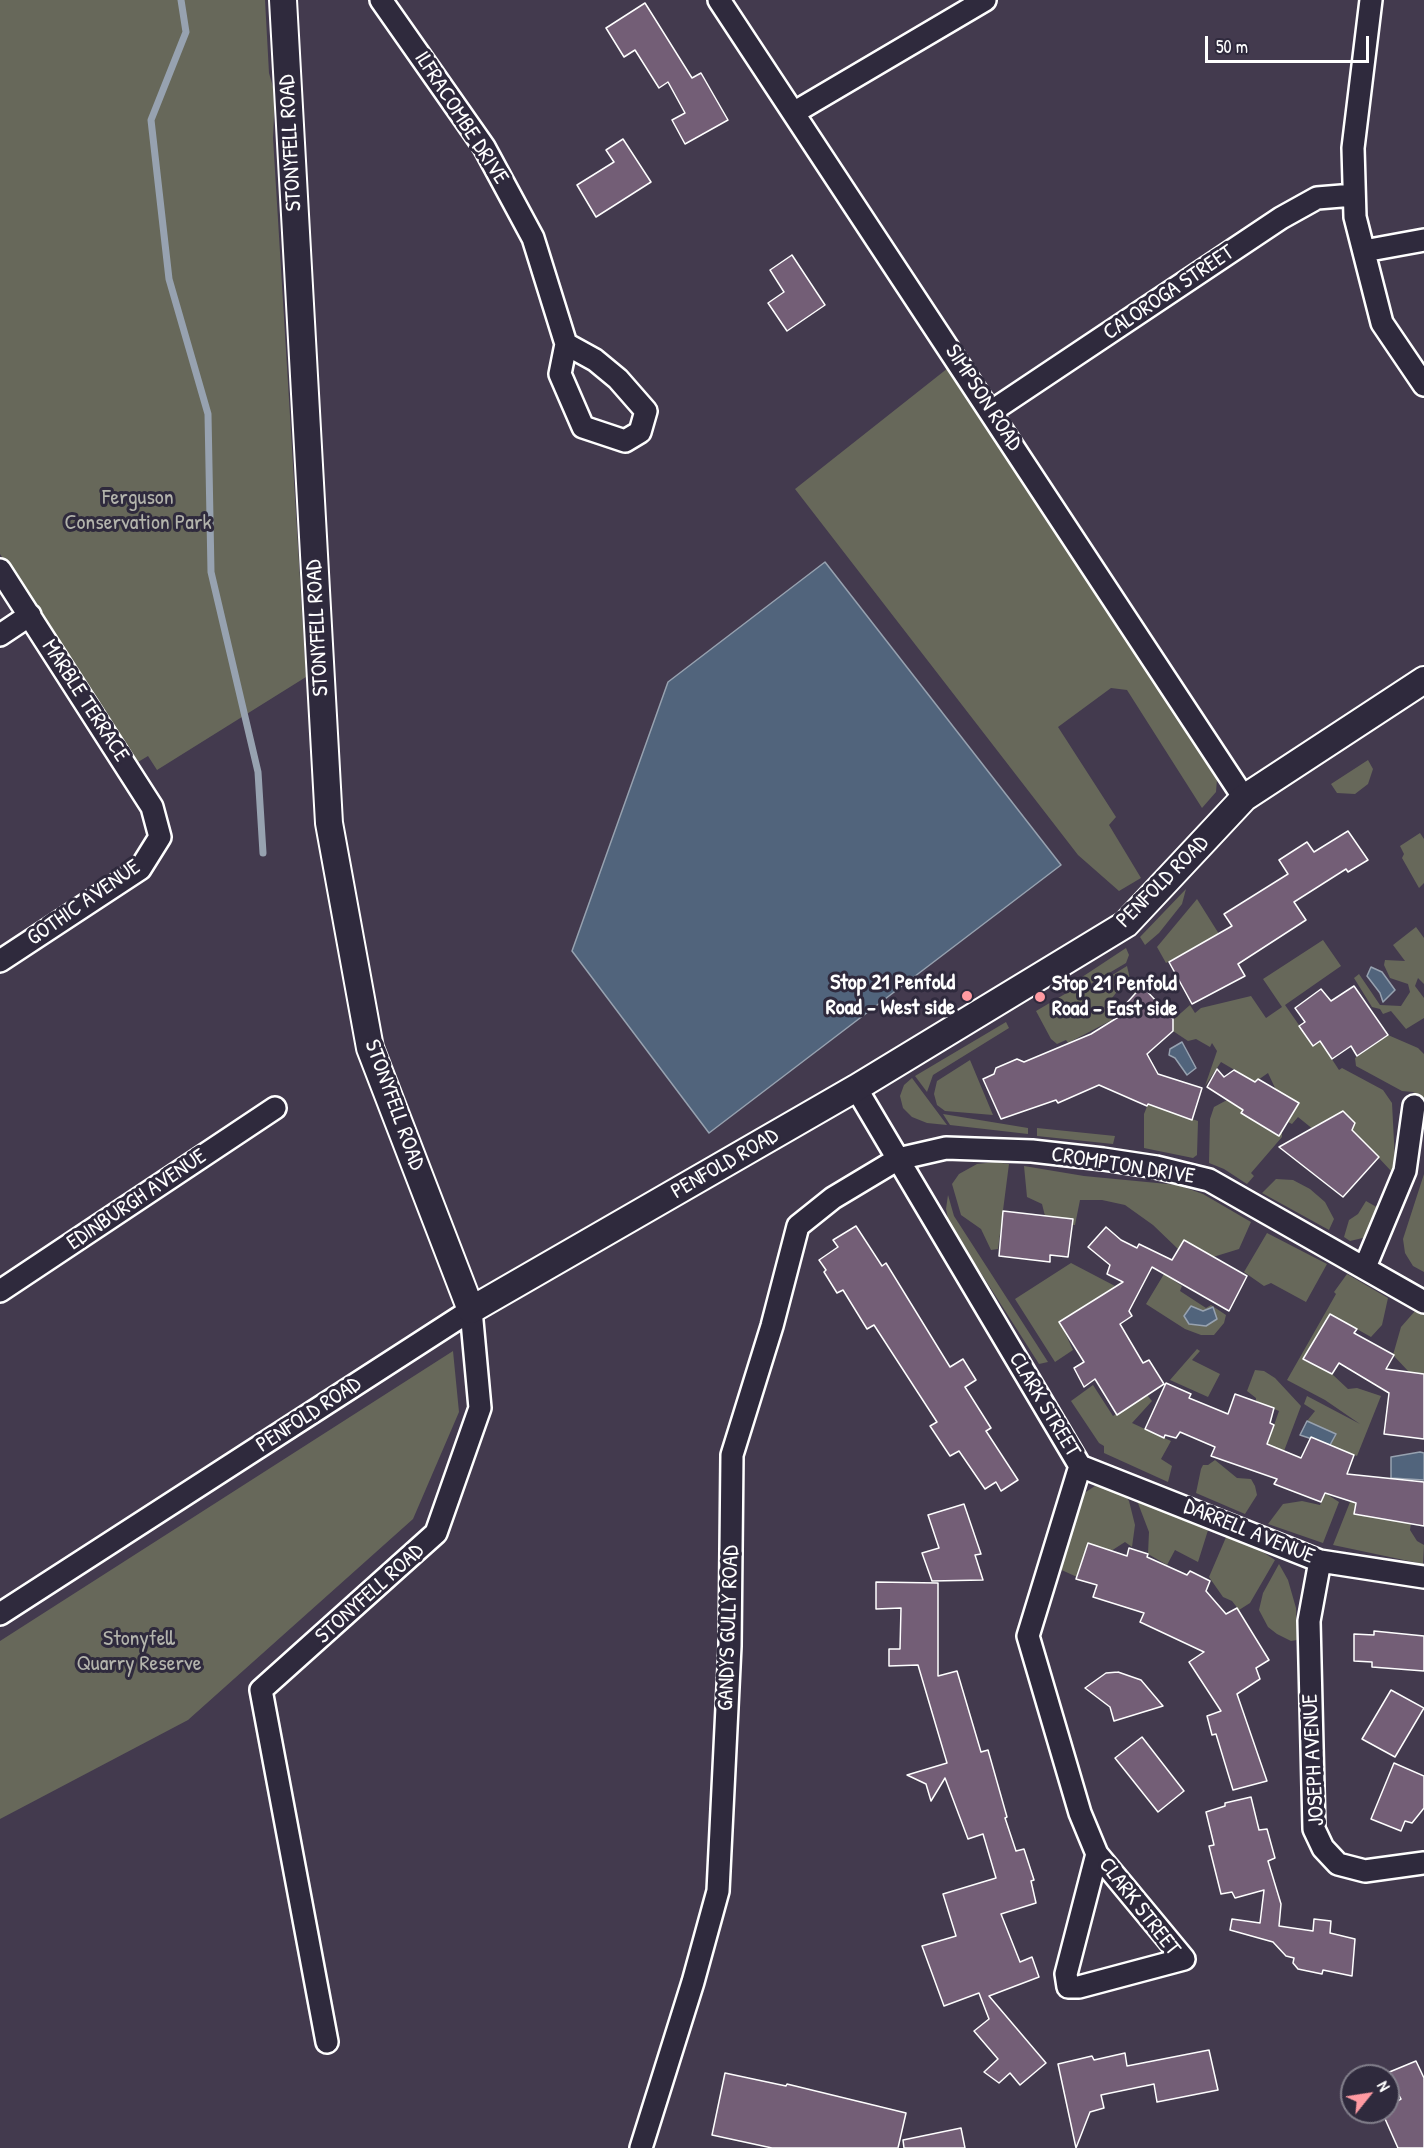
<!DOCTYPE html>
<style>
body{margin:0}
#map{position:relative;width:1424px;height:2148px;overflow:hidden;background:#433a4e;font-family:"Patrick Hand",sans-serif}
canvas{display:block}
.north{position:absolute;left:1340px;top:2064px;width:60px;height:60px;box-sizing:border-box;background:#2f2a3d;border:2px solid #827f8b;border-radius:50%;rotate:60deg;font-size:16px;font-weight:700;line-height:24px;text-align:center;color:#fff}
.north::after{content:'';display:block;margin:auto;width:21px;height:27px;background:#ff9aa2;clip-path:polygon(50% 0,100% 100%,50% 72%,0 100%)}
.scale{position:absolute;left:1205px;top:36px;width:164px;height:27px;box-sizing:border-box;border:3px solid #fff;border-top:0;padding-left:8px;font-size:18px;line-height:21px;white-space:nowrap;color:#fff;-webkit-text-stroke:4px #2f2a3d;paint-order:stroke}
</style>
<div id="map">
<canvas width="1424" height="2148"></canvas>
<div class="north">N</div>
<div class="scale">50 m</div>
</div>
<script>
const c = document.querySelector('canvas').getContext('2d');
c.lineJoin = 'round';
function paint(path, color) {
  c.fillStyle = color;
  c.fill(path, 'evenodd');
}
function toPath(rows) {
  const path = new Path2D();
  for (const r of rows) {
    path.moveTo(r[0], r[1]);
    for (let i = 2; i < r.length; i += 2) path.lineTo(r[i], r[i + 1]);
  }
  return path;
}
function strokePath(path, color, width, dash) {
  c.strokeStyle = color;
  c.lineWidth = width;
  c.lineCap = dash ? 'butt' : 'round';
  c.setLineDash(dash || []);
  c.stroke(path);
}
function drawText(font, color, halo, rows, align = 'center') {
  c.font = font + ' "Patrick Hand",sans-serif';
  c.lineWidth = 6;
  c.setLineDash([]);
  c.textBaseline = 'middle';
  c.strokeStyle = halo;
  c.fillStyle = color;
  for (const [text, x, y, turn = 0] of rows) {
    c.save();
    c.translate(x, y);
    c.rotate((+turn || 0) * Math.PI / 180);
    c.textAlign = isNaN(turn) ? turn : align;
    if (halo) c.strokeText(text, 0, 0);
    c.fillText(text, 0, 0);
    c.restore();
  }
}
paint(toPath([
 [0,0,265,0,269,73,275,94,273,138,306,677,157,770,148,756,138,762,0,554],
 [948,368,1217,779,1216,792,1202,808,1127,690,1111,688,1058,727,1116,817,1109,825,1141,878,1119,891,1078,855,795,489],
 [1368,760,1373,769,1368,784,1355,794,1337,793,1331,784],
 [1420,833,1424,839,1424,883,1419,888,1402,858,1404,854,1400,846],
 [1186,889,1182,904,1159,933,1145,945,1140,937],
 [1197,899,1219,934,1166,963,1157,947],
 [1416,927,1424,938,1424,984,1418,978,1415,986,1424,998,1424,1018,1406,1029,1391,1011,1383,1014,1380,1009,1372,1007,1354,978,1359,974,1380,1005,1401,1006,1410,992,1408,984,1390,978,1384,965,1385,960,1405,961,1393,945],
 [1323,940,1341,966,1285,1005,1313,1045,1320,1041,1339,1070,1342,1068,1383,1090,1392,1103,1395,1161,1392,1172,1363,1141,1346,1156,1298,1117,1292,1124,1288,1122,1299,1103,1276,1090,1268,1073,1255,1082,1221,1062,1205,1086,1217,1051,1212,1043,1210,1047,1196,1039,1188,1041,1173,1031,1173,1020,1190,1005,1195,1013,1201,1008,1251,996,1266,1018,1282,1007,1263,979],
 [1126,948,1129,955,1126,963,1087,986,1073,983],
 [1127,966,1130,979,1139,990,1135,994,1123,984,1112,998,1121,1006,1111,1017,1112,1020,1068,1043,1066,1040,1057,1044,1051,1039,1036,1011,1070,991,1086,991],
 [1006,1022,1009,1028,933,1075,927,1092,915,1076],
 [1388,1035,1418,1048,1424,1054,1424,1098,1413,1092,1402,1091,1356,1066,1355,1058],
 [970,1060,993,1115,945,1111,937,1105,934,1094,937,1081],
 [912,1078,947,1125,927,1123,912,1117,903,1108,900,1096,904,1085],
 [1227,1100,1243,1110,1242,1114,1282,1133,1282,1137,1251,1173,1254,1176,1247,1184,1224,1169,1209,1163,1210,1119,1214,1107],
 [1148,1104,1198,1121,1197,1155,1193,1158,1144,1148,1144,1114],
 [943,1114,1028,1128,1028,1134,950,1125],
 [1037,1128,1115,1136,1113,1144,1037,1136],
 [995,1162,1009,1164,998,1249,991,1250,981,1229,961,1215,952,1184,959,1174,977,1164],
 [1024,1166,1084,1176,1178,1185,1203,1194,1251,1222,1239,1249,1213,1257,1178,1249,1153,1225,1125,1205,1102,1200,1080,1200,1075,1225,1072,1225,1072,1219,1045,1216,1042,1204,1027,1197],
 [1424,1174,1424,1272,1413,1266,1405,1253,1403,1239],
 [1276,1179,1293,1180,1310,1189,1325,1202,1334,1219,1329,1230,1262,1193],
 [948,1195,954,1216,1048,1362,1039,1364,949,1223,946,1209],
 [1366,1201,1380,1209,1367,1237,1350,1241,1344,1237,1349,1220,1358,1214],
 [1267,1233,1327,1264,1306,1302,1271,1283,1264,1286,1244,1272],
 [1071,1263,1115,1286,1060,1322,1073,1350,1055,1362,1015,1299],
 [1164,1274,1182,1286,1180,1291,1206,1308,1211,1305,1226,1315,1224,1323,1214,1335,1201,1335,1185,1329,1146,1304],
 [1347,1274,1388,1298,1382,1325,1371,1337,1330,1314,1303,1360,1332,1374,1348,1389,1357,1388,1381,1396,1357,1456,1330,1445,1336,1434,1307,1421,1315,1411,1304,1404,1307,1396,1360,1424,1325,1400,1287,1380,1336,1294,1334,1292],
 [1415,1311,1424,1315,1424,1374,1409,1372,1393,1355,1401,1327],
 [1197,1349,1200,1351,1192,1360,1220,1374,1208,1397,1170,1380],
 [453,1351,459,1412,413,1519,188,1720,0,1819,0,1641],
 [1255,1370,1264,1371,1275,1378,1301,1406,1284,1451,1267,1445,1279,1411,1256,1401,1256,1398,1247,1391],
 [1093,1385,1113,1416,1147,1395,1152,1401,1132,1423,1171,1441,1161,1459,1172,1466,1168,1482,1104,1453,1104,1446,1099,1443,1071,1401],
 [1215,1460,1237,1478,1251,1479,1255,1486,1257,1495,1245,1514,1196,1493,1201,1469,1203,1465,1208,1465],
 [1095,1486,1122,1491,1129,1501,1135,1525,1132,1547,1125,1542,1111,1551,1088,1544,1077,1577,1055,1567,1078,1497],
 [1354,1492,1357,1492,1354,1514,1411,1523,1410,1530,1417,1541,1424,1545,1423,1564,1333,1545],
 [1325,1493,1339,1502,1323,1543,1268,1524,1283,1504,1302,1501,1320,1505],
 [1136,1498,1209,1527,1198,1562,1175,1550,1167,1565,1148,1554,1149,1532],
 [1227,1535,1255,1547,1275,1560,1250,1603,1239,1610,1232,1601,1223,1597,1209,1577],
 [1279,1564,1288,1580,1296,1608,1297,1640,1291,1641,1277,1634,1268,1627,1259,1610,1263,1593]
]), '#67685a');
const water = toPath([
 [825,562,1061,865,709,1133,572,951,668,682,825,562],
 [1371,967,1382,972,1395,990,1383,1002,1380,993,1367,976,1371,967],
 [1182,1042,1196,1068,1187,1075,1175,1058,1169,1055,1170,1049,1182,1042],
 [1191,1306,1203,1311,1213,1307,1217,1319,1206,1326,1189,1324,1184,1316,1191,1306],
 [1307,1421,1336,1434,1330,1445,1300,1435,1307,1421],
 [1420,1452,1424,1453,1424,1480,1391,1478,1391,1457,1420,1452]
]);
paint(water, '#51647c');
strokePath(water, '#97a2b0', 1.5);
strokePath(toPath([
 [181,0,186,32,151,120,169,279,208,414,211,572,258,772,263,853]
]), '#97a2b0', 7);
const building = toPath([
 [645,3,692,78,701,73,728,120,685,144,672,120,685,113,668,82,659,88,635,50,624,57,606,28,645,3],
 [623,139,651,182,596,217,577,185,614,162,606,150,623,139],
 [792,255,825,305,787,331,768,303,784,292,770,270,792,255],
 [1348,831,1368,860,1348,872,1346,869,1294,902,1306,920,1238,964,1245,976,1192,1004,1169,962,1232,926,1224,914,1288,874,1279,860,1307,842,1314,852,1348,831],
 [1142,986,1173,1019,1173,1031,1147,1054,1158,1074,1202,1088,1192,1120,1148,1104,1147,1106,1099,1085,1058,1103,1056,1100,1001,1119,983,1079,994,1074,996,1068,1017,1059,1024,1062,1091,1034,1128,1011,1124,1006,1142,986],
 [1354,986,1388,1035,1357,1056,1351,1046,1332,1059,1320,1041,1313,1046,1299,1026,1305,1022,1295,1008,1321,989,1331,1001,1354,986],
 [1217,1069,1224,1077,1234,1070,1255,1082,1258,1079,1299,1103,1279,1136,1241,1113,1243,1110,1207,1087,1217,1069],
 [1343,1111,1355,1123,1352,1130,1379,1157,1343,1197,1279,1147,1343,1111],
 [1003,1211,1073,1219,1068,1257,1050,1255,1050,1262,999,1256,1003,1211],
 [856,1226,882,1266,886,1263,950,1367,963,1359,976,1380,965,1387,991,1428,986,1431,1018,1480,1001,1491,996,1482,985,1489,959,1451,950,1456,930,1426,937,1422,874,1325,867,1329,843,1290,837,1293,824,1272,826,1270,819,1260,838,1247,833,1240,856,1226],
 [1106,1227,1121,1240,1137,1248,1139,1244,1172,1260,1184,1240,1247,1276,1229,1311,1152,1267,1129,1311,1132,1316,1120,1324,1143,1363,1149,1360,1164,1384,1117,1415,1095,1379,1084,1387,1074,1368,1084,1362,1059,1322,1123,1282,1107,1274,1110,1265,1088,1247,1106,1227],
 [1330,1314,1357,1329,1354,1333,1394,1355,1386,1369,1424,1374,1424,1439,1384,1434,1389,1393,1339,1363,1332,1374,1303,1359,1330,1314],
 [1166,1383,1191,1394,1189,1398,1228,1414,1235,1394,1274,1408,1270,1423,1274,1425,1267,1444,1301,1458,1311,1437,1354,1455,1347,1474,1424,1482,1424,1526,1354,1514,1356,1503,1325,1493,1321,1502,1274,1484,1277,1479,1211,1456,1215,1447,1180,1432,1176,1438,1165,1435,1164,1438,1145,1429,1166,1383],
 [964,1504,981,1554,975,1555,983,1580,932,1581,922,1553,939,1548,928,1515,964,1504],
 [1088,1543,1127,1556,1129,1548,1148,1554,1147,1557,1187,1575,1190,1571,1210,1581,1206,1591,1226,1614,1237,1608,1269,1660,1256,1668,1260,1679,1237,1694,1267,1781,1233,1790,1216,1734,1212,1735,1207,1716,1221,1711,1189,1662,1204,1652,1140,1622,1144,1613,1093,1597,1097,1585,1076,1579,1088,1543],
 [876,1582,938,1583,938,1676,957,1671,981,1752,988,1750,1007,1817,1005,1818,1016,1851,1024,1849,1034,1880,1031,1881,1036,1903,1001,1914,1020,1962,1032,1957,1039,1977,989,1996,1046,2063,1020,2085,1010,2073,999,2083,984,2072,998,2059,974,2031,989,2019,979,1993,944,2006,922,1946,956,1936,943,1894,996,1878,983,1834,968,1839,945,1778,931,1801,926,1784,907,1775,947,1763,918,1665,889,1666,889,1649,900,1649,901,1608,876,1609,876,1582],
 [1374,1631,1424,1636,1424,1671,1372,1667,1372,1662,1354,1661,1354,1634,1374,1635,1374,1631],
 [1118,1672,1141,1680,1163,1706,1114,1721,1110,1707,1085,1688,1106,1673,1118,1672],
 [1391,1690,1424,1708,1395,1757,1362,1739,1391,1690],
 [1142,1737,1184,1791,1158,1812,1115,1758,1142,1737],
 [1394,1763,1424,1776,1424,1808,1412,1823,1405,1821,1401,1831,1371,1819,1394,1763],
 [1251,1797,1259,1830,1267,1829,1275,1858,1268,1861,1281,1904,1279,1926,1313,1931,1314,1919,1331,1921,1330,1933,1355,1939,1352,1976,1323,1970,1322,1974,1298,1969,1293,1963,1294,1958,1286,1956,1273,1942,1230,1930,1232,1919,1260,1923,1264,1890,1235,1898,1232,1892,1221,1894,1209,1846,1214,1845,1206,1812,1225,1806,1225,1803,1251,1797],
 [1209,2050,1218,2090,1157,2102,1154,2084,1101,2095,1104,2108,1090,2112,1076,2148,1058,2064,1092,2056,1094,2060,1125,2053,1127,2066,1209,2050],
 [1416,2061,1424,2078,1424,2148,1398,2148,1382,2112,1388,2112,1388,2106,1401,2099,1387,2073,1416,2061],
 [725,2073,786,2086,787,2084,906,2113,898,2148,772,2148,712,2135,725,2073],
 [961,2128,965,2148,904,2148,903,2140,961,2128]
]);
paint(building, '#735e76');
strokePath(building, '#fff', 1.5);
const minor = toPath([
 [381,0,484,147,533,238,566,344,560,374,583,427,625,441,640,432,646,411,618,379,595,360,566,344],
 [719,0,1244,798],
 [1371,0,1353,148,1355,217,1382,323,1424,385],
 [795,112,985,0],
 [1364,251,1424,240],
 [992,411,1281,218,1317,198,1354,195],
 [0,570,152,807,160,837,140,869,0,961],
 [0,635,30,615],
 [856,1088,1080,1466,1028,1636,1080,1813,1097,1854,1184,1959,1079,1987,1068,1987,1066,1974,1097,1854],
 [1365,1267,1405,1171,1414,1106],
 [0,1291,275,1108],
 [1080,1466,1320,1561,1424,1577],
 [1320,1561,1309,1621,1314,1829,1323,1848,1338,1864,1365,1871,1424,1863],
 [0,1614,471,1310,480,1408,436,1533,261,1690,327,2042],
 [641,2148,693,1982,718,1891,730,1646,732,1455,772,1326,798,1226,833,1198,898,1159,946,1148,1032,1151,1103,1159,1156,1167,1209,1180,1424,1302]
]);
const tertiary = toPath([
 [283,0,329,823,370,1048,471,1310,856,1088,1126,924,1244,798,1424,680]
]);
strokePath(minor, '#fff', 26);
strokePath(tertiary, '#fff', 30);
strokePath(minor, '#2f2a3d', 21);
strokePath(tertiary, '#2f2a3d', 26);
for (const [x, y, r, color] of [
 [967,996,6,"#ff9aa2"],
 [1040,997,6,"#ff9aa2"]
]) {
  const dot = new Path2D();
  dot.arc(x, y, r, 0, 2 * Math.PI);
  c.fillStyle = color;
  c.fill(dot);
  strokePath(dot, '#2f2a3d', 2);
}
drawText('22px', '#fff', '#2f2a3d', [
 ["ILFRACOMBE DRIVE",461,118,57],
 ["STONYFELL ROAD",291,143,-93],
 ["CALOROGA STREET",1169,293,-34],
 ["SIMPSON ROAD",983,398,57],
 ["STONYFELL ROAD",318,628,-93],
 ["MARBLE TERRACE",85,701,57],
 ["PENFOLD ROAD",1163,882,-45],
 ["GOTHIC AVENUE",84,903,-35],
 ["STONYFELL ROAD",394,1105,70],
 ["PENFOLD ROAD",725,1164,-30],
 ["CROMPTON DRIVE",1123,1166,9],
 ["EDINBURGH AVENUE",137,1200,-34],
 ["CLARK STREET",1044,1405,59],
 ["PENFOLD ROAD",309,1415,-33],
 ["DARRELL AVENUE",1249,1532,22],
 ["STONYFELL ROAD",370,1594,-42],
 ["GANDYS GULLY ROAD",729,1628,-88],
 ["JOSEPH AVENUE",1314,1760,-93],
 ["CLARK STREET",1139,1907,52]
]);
drawText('22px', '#b3b4ac', '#2f2a3d', [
 ["Ferguson",138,498],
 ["Conservation Park",138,523],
 ["Stonyfell",139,1639],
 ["Quarry Reserve",139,1664]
]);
drawText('bold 22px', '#fff', '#2f2a3d', [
 ["Stop 21 Penfold",955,983],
 ["Road - West side",955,1008],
 ["Stop 21 Penfold",1052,984,"left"],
 ["Road - East side",1052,1009,"left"]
], 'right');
</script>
